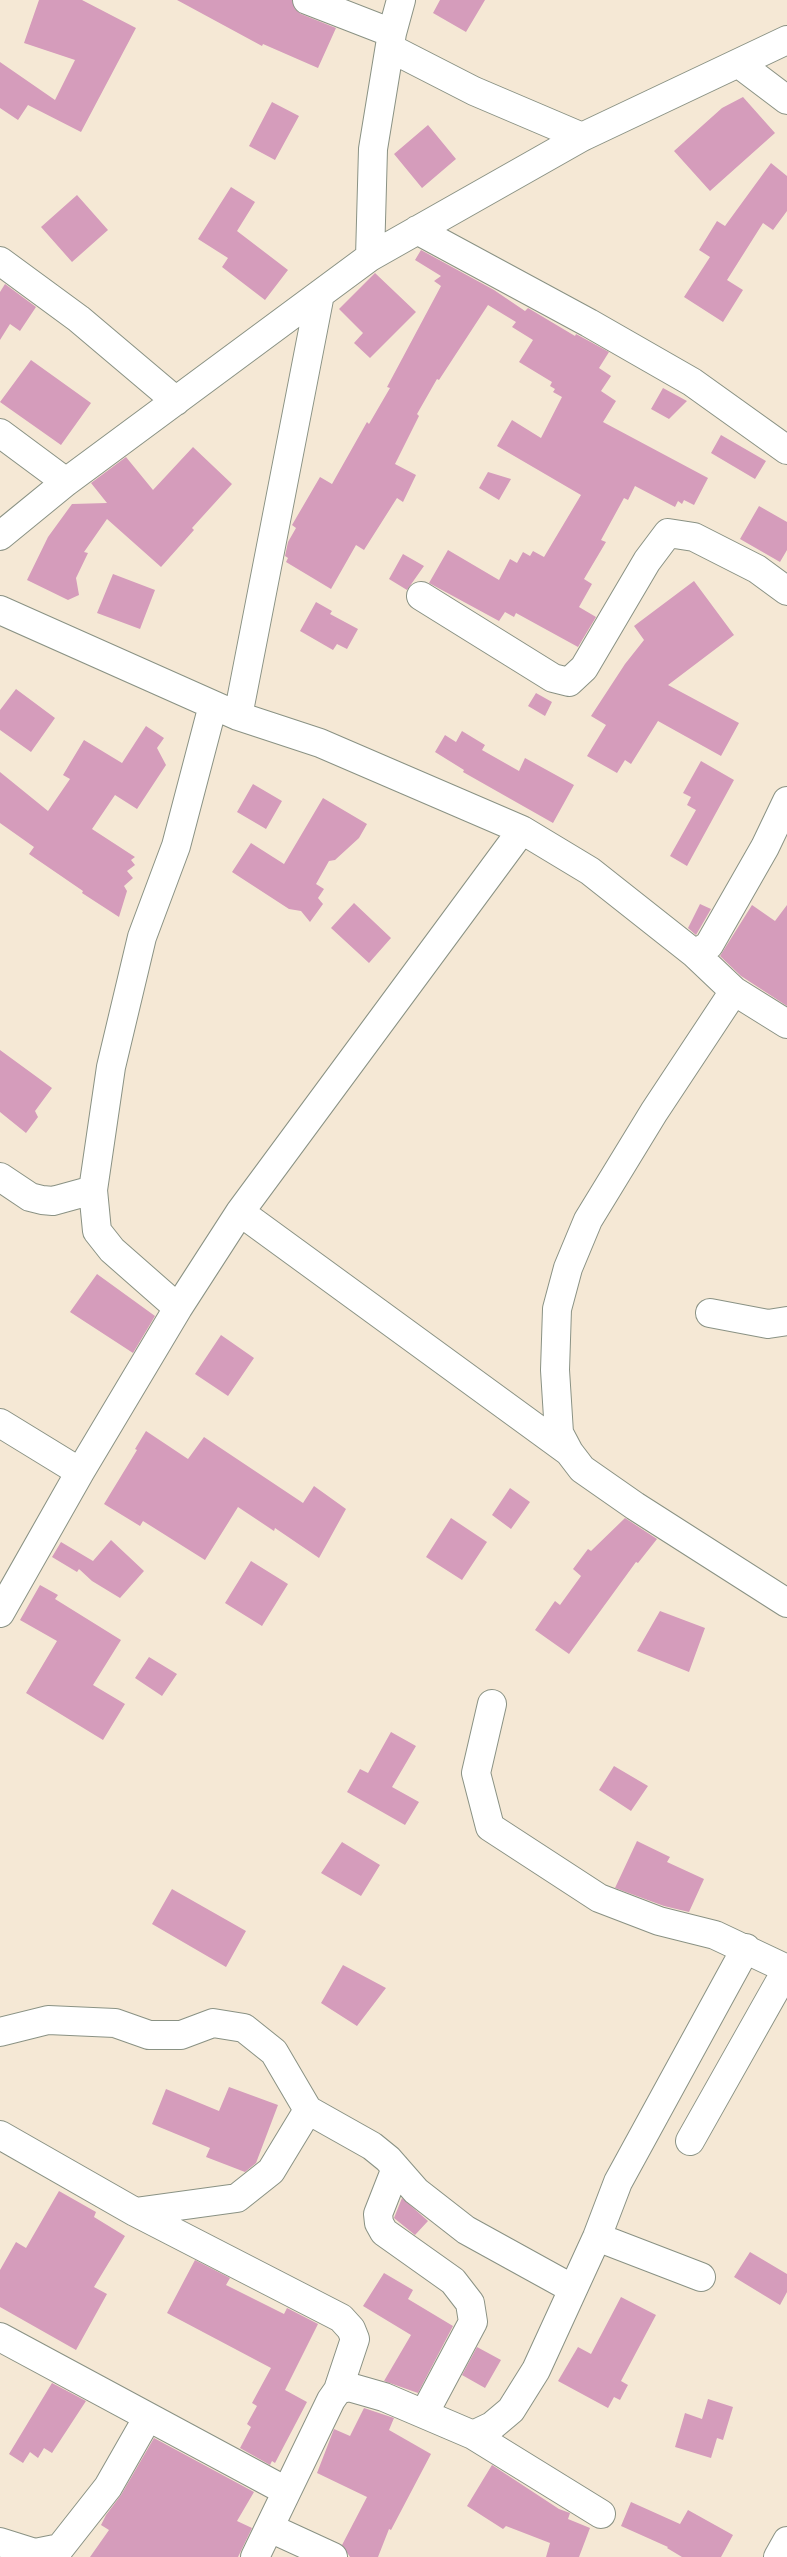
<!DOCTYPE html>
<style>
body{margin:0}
canvas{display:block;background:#f5e8d5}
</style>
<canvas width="787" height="2557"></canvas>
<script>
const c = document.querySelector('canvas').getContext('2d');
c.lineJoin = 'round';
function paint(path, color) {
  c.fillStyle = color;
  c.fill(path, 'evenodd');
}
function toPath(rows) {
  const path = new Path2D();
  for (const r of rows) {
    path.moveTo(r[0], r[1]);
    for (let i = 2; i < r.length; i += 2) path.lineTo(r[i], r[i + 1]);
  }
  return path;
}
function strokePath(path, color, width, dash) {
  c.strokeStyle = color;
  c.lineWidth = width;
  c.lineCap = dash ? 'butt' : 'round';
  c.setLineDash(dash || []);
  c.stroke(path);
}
paint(toPath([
 [39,0,82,0,136,28,81,132,28,105,18,120,0,108,0,62,55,100,75,60,24,43],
 [177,0,292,0,295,9,301,14,336,28,318,68,263,44,262,46],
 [440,0,485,0,466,32,433,13],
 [743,97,775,133,710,191,674,151,722,108],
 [272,102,299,116,275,160,249,146],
 [428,125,456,159,422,188,394,154],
 [771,163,787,176,787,211,773,230,763,223,727,280,743,290,723,322,684,297,710,257,699,250,717,221,725,226],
 [231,187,255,202,237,231,288,270,265,300,222,267,228,258,198,239],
 [77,195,108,230,72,262,41,227],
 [421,250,494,290,525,311,528,308,575,336,576,334,609,352,599,368,611,376,601,391,616,401,603,422,708,478,694,505,684,500,682,504,678,501,675,507,635,486,628,500,624,498,601,540,606,542,584,579,592,584,579,607,596,617,578,647,516,613,514,617,505,612,499,621,429,583,448,550,499,580,510,559,517,563,523,552,530,556,533,551,544,557,581,495,497,446,512,420,541,438,562,397,553,392,555,389,550,386,552,382,519,362,533,340,512,327,516,322,488,305,439,380,437,379,417,414,419,416,395,464,416,475,403,502,397,498,364,550,356,545,331,589,286,562,288,558,285,556,288,542,296,528,292,525,320,477,332,484,367,422,369,424,390,388,387,387,441,286,434,281,441,276,415,260],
 [375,273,416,312,370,358,354,343,363,333,339,309],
 [5,284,36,307,20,331,10,324,0,340,0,292],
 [31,360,91,403,61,445,0,402],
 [663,388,687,401,669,419,651,409],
 [721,435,766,461,755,479,711,453],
 [193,447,232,484,192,528,194,530,161,567,107,519,84,552,88,553,76,578,79,595,68,600,27,580,48,537,72,504,107,503,91,483,126,457,153,490],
 [488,472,511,479,499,500,479,488],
 [759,506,787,522,787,550,780,562,740,539],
 [403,554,424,566,407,590,389,579],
 [113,574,155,590,140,629,97,613],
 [694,581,734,635,668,685,739,723,721,756,658,721,631,764,625,760,617,773,587,756,606,725,591,716,625,664,644,640,634,626],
 [316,602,332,611,330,614,358,629,347,649,337,644,333,650,300,631],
 [16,689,55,718,31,752,0,730,0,710],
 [536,693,552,702,545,716,528,706],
 [146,726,164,738,157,748,166,765,137,809,115,795,92,829,135,857,131,860,135,865,127,871,133,878,124,886,127,891,119,917,82,893,83,891,29,854,34,847,0,823,0,772,48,811,70,779,63,775,84,740,122,763],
 [462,731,485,745,482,750,519,771,525,758,574,785,553,823,463,772,464,770,435,752,445,735,456,742],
 [701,761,734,780,687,866,670,856,696,810,687,805,691,797,683,793],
 [253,784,282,801,266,829,237,812],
 [323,798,367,824,359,838,335,860,329,861,316,884,324,889,318,898,323,904,310,922,301,911,289,909,232,872,251,843,284,864],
 [354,903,391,938,369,963,331,928],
 [700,904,711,909,696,935,688,928],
 [752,905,775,921,787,905,787,1006,741,976,720,956],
 [0,1050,52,1088,35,1111,38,1117,26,1133,0,1112],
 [97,1274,155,1316,133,1353,70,1312],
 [221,1335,254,1358,228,1396,195,1374],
 [146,1431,188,1459,204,1437,303,1503,314,1486,346,1509,319,1558,275,1528,274,1531,238,1507,205,1560,143,1521,140,1526,104,1504,137,1450,135,1449],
 [510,1488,530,1502,511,1529,492,1515],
 [451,1518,487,1542,462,1580,426,1557],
 [625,1518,657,1539,638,1563,636,1562,569,1654,535,1630,555,1601,560,1605,581,1576,573,1569,588,1549,591,1551],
 [111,1540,144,1571,120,1598,92,1581,79,1569,77,1572,52,1557,61,1542,93,1561],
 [251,1561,288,1584,262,1626,225,1603],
 [40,1585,58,1595,55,1599,121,1640,93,1685,125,1704,103,1740,26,1693,57,1641,20,1620],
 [660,1611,705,1628,689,1672,637,1651],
 [149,1657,177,1674,162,1696,135,1678],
 [391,1732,416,1746,392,1787,419,1802,405,1825,347,1792,360,1769,368,1773],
 [614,1766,648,1786,631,1811,599,1790],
 [637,1841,670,1857,667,1862,704,1879,689,1912,664,1906,615,1888],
 [342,1842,380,1865,361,1896,321,1873],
 [172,1889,246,1931,226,1967,152,1924],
 [343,1965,386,1988,357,2026,321,2003],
 [229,2087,278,2105,256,2163,245,2172,206,2157,210,2148,152,2124,166,2089,219,2111],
 [59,2191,96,2212,94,2217,125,2236,94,2287,107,2294,76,2350,0,2307,0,2270,16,2242,26,2248],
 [402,2198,428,2221,415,2235,394,2218],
 [750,2252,787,2274,787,2292,780,2305,734,2277],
 [195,2260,230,2278,226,2285,284,2314,287,2308,318,2324,285,2390,307,2402,275,2463,272,2461,270,2465,240,2448,251,2427,247,2424,257,2406,252,2403,271,2368,167,2313],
 [384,2273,413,2290,408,2299,453,2326,418,2393,384,2381,411,2335,363,2306],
 [621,2297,656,2315,621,2381,628,2385,620,2400,614,2397,608,2408,558,2381,578,2347,591,2354],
 [477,2347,501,2360,485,2388,462,2375],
 [52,2383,86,2401,52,2453,44,2448,38,2458,30,2452,23,2463,9,2454],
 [708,2399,733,2407,723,2440,717,2438,711,2458,675,2447,685,2413,702,2419],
 [364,2408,394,2418,389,2430,431,2454,391,2530,389,2529,378,2557,350,2557,342,2545,367,2497,317,2473,334,2429,350,2436],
 [154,2438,254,2492,237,2521,252,2528,238,2557,90,2557,109,2530,101,2525,106,2515,121,2495],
 [492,2465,559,2509,570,2513,568,2519,590,2528,579,2557,546,2557,550,2543,506,2526,503,2529,467,2506],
 [631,2502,680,2524,688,2510,733,2535,721,2557,682,2557,667,2548,668,2547,621,2526]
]), '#d59cbb');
const minor = toPath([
 [307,0,392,33],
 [390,48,474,91,582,137],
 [738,63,787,100],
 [417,230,589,323,692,382,787,450],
 [370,257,373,149,392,33,401,0],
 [0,261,79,319,176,401],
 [0,433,66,482],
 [0,536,66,482,370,257,582,137,787,40],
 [421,596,553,678,569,682,584,668,647,561,668,533,694,537,757,569,787,591],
 [0,610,238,716,320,743,522,830,590,871,695,954,734,991,787,1024],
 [238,716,320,294],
 [695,954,709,945,765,847,787,801],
 [734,991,654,1112,588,1220,568,1268,557,1309,555,1370,559,1433,569,1452,582,1469,635,1506,787,1603],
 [0,1177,30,1197,42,1200,53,1201,93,1190],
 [240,1212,569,1452],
 [178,1308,240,1212,522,830],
 [710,1313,768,1324,787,1321],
 [0,1423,80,1472],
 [0,1613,80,1472,178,1308,112,1250,97,1231,93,1190,111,1067,142,937,176,846,213,705],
 [492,1704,476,1773,490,1827,599,1898,659,1921,715,1935,787,1969],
 [0,2032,48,2020,115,2023,149,2035,181,2035,213,2023,244,2028,274,2052,308,2110,372,2146,388,2159,416,2191,466,2230,573,2289],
 [0,2135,135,2212,341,2318,351,2329,355,2339,338,2390],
 [690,2141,787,1969],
 [396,2168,378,2214,379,2223,384,2232,453,2281,470,2303,473,2322,424,2414],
 [135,2212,237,2198,271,2171,308,2110],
 [597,2237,701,2277],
 [0,2337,286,2491],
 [473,2435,601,2514],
 [270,2528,333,2557],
 [0,2542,35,2553,60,2548,108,2487,148,2417],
 [255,2557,331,2400,338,2390,349,2387,384,2397,473,2435,492,2426,511,2410,536,2370,597,2237,618,2182,746,1948]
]);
const major = toPath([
 [778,2557,787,2541]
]);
strokePath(minor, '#8a9284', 30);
strokePath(major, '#8a9284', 30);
strokePath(minor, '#fff', 28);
strokePath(major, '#fff', 28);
</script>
